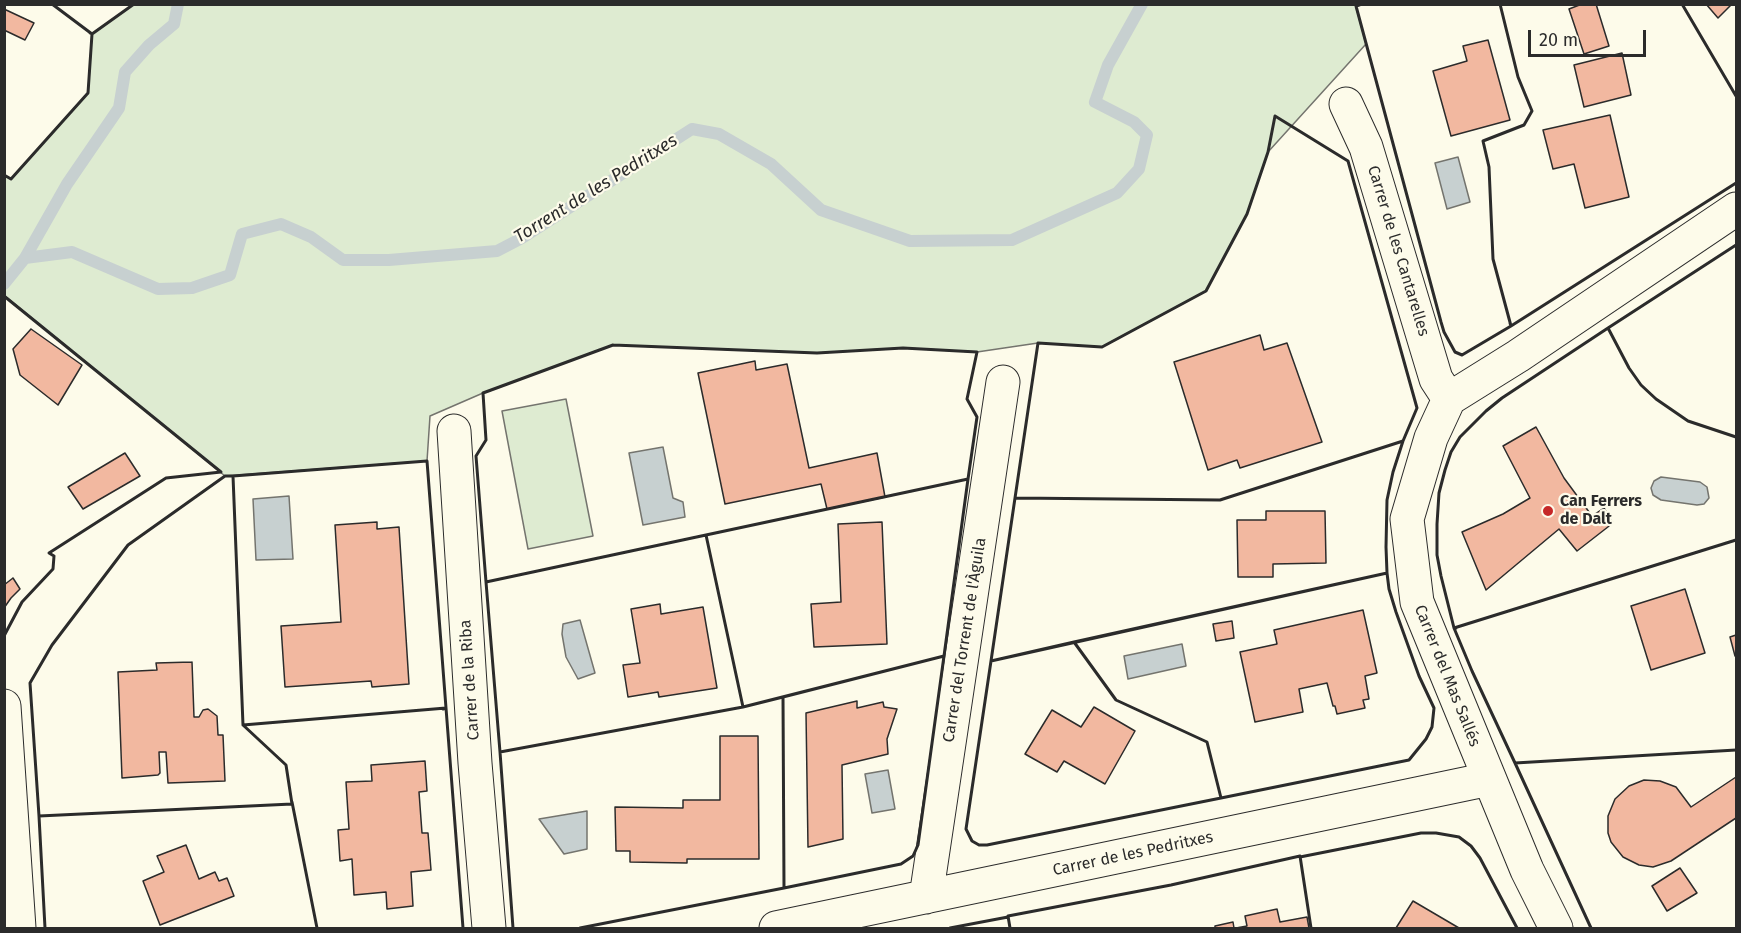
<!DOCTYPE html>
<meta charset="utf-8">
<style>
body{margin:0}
#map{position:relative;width:1741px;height:933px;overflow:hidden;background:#fdfbea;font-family:"Fira Sans",sans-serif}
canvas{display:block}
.frame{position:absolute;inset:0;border:6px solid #2b2b2b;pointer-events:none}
.scale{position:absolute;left:1528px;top:30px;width:118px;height:27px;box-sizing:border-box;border:3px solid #2b2b2b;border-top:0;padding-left:8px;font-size:18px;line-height:21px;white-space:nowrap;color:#2b2b2b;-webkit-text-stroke:4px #fdfbea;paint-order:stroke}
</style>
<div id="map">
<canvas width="1741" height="933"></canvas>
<div class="frame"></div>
<div class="scale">20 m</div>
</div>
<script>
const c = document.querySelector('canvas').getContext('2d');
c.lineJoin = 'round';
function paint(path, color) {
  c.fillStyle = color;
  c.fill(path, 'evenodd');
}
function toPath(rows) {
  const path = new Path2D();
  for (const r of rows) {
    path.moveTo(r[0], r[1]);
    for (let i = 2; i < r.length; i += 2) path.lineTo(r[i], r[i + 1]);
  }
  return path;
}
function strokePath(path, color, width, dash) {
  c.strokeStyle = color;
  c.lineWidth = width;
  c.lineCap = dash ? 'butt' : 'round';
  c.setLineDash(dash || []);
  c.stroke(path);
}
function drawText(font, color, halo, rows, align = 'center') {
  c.font = font + ' "Fira Sans",sans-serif';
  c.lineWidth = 4.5;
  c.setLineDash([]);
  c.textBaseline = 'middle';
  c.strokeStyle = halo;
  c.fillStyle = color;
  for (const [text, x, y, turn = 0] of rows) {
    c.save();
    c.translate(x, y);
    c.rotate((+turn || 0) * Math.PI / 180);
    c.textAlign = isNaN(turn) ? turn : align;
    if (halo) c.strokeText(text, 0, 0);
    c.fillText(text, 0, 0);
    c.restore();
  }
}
const green = toPath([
 [134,4,1362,4,1356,7,1366,44,1268,152,1247,214,1206,291,1102,347,1038,343,977,352,903,348,817,353,613,345,483,393,430,416,427,461,225,476,5,296,5,175,11,179,88,93,92,34,134,4],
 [566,399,593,536,528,549,502,411,566,399]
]);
paint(green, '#deebd1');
strokePath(green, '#74746e', 1.5);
const water = toPath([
 [1458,157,1470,202,1447,209,1435,163,1458,157],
 [663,447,673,498,683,502,685,517,643,525,629,453,663,447],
 [1661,477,1700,482,1707,487,1709,498,1704,504,1697,505,1661,500,1653,495,1651,488,1654,481,1661,477],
 [289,496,293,559,256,560,253,499,289,496],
 [580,620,595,673,578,679,566,657,562,634,563,624,580,620],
 [1182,644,1186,666,1128,679,1124,656,1182,644],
 [888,770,895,809,872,813,865,774,888,770],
 [587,811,587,849,564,854,539,819,587,811]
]);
paint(water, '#c7d0d0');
strokePath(water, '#74746e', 1.5);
strokePath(toPath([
 [25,258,67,184,119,108,125,72,149,45,174,24,178,4],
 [4,284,25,258,72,252,158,289,192,288,230,275,242,234,281,224,311,237,343,260,389,260,497,251,522,238,692,129,719,134,771,164,821,210,910,241,1012,240,1117,193,1139,169,1147,135,1134,122,1095,102,1108,65,1142,4]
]), '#c7d0d0', 12);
const building = toPath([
 [1582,4,1596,4,1609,46,1584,54,1569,9,1582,4],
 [1706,4,1732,4,1718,18,1706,4],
 [4,9,34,23,25,40,4,30,4,9],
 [1488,40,1510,120,1451,136,1433,71,1467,61,1463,46,1488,40],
 [1622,53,1631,95,1584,107,1574,65,1622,53],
 [1610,115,1629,197,1585,208,1574,164,1553,169,1543,130,1610,115],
 [31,329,82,365,58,405,20,375,13,349,31,329],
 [1260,335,1264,350,1287,343,1322,442,1240,468,1237,460,1208,470,1174,362,1260,335],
 [755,361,756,370,787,364,809,468,877,453,885,497,827,509,821,484,725,504,698,373,755,361],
 [1536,427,1564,478,1592,516,1604,508,1613,523,1577,551,1559,529,1486,590,1462,532,1503,514,1530,498,1503,446,1536,427],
 [125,453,140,476,83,509,68,487,125,453],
 [1266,511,1325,511,1326,563,1273,564,1273,577,1238,577,1237,520,1266,520,1266,511],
 [377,522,377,529,399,527,409,684,372,687,371,681,285,687,281,626,341,622,335,525,377,522],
 [882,522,887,644,814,647,811,604,841,602,838,524,882,522],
 [13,578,20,589,11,598,4,608,4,585,13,578],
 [1685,589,1705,653,1651,670,1631,606,1685,589],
 [660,604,661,614,703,607,717,688,659,697,658,692,628,697,623,665,640,663,631,609,660,604],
 [1363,610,1377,673,1365,676,1369,699,1363,700,1365,708,1337,714,1335,706,1333,706,1327,683,1299,689,1303,712,1255,722,1240,652,1277,644,1274,630,1363,610],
 [1232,621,1234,638,1216,641,1213,624,1232,621],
 [1736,635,1736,655,1735,656,1730,637,1736,635],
 [192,662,194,717,199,717,203,710,208,709,217,716,218,735,223,735,225,781,168,783,166,752,159,752,160,773,158,775,122,778,118,672,157,670,156,663,192,662],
 [857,701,857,708,883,702,884,707,897,709,887,739,888,754,842,765,843,839,808,847,806,713,857,701],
 [1094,707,1135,731,1105,784,1064,761,1057,772,1025,754,1052,710,1081,727,1094,707],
 [720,736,758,736,759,859,687,859,687,863,630,862,630,851,616,851,615,807,683,808,683,800,720,800,720,736],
 [425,761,427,791,419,792,422,833,428,833,431,870,411,872,413,906,387,909,386,892,354,895,352,859,340,861,338,830,349,829,346,782,372,781,371,765,425,761],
 [1736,777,1736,818,1671,861,1653,867,1639,865,1623,857,1611,842,1608,833,1608,816,1615,799,1629,786,1644,780,1660,781,1676,787,1691,807,1736,777],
 [186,845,199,879,215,872,219,881,227,878,234,896,160,925,143,881,164,872,157,856,186,845],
 [1680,868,1697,893,1667,911,1652,886,1680,868],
 [1413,901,1459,928,1396,928,1413,901],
 [1277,909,1280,922,1307,917,1309,928,1236,928,1247,926,1245,916,1277,909],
 [1233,922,1234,928,1215,928,1215,926,1233,922]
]);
paint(building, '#f2b8a0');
strokePath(building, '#2b2b2b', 1.5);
const minor = toPath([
 [1346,104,1366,147,1436,379,1449,399],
 [454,431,475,763,489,928],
 [4,706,19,928],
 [926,897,1003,382],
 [776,928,1489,779],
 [1556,928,1527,870,1417,602,1407,519,1431,438,1449,399,1518,356,1736,209]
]);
strokePath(minor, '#2b2b2b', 35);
strokePath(minor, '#fdfbea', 33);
strokePath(toPath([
 [1362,4,1356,6,1441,322,1444,332,1455,352,1462,355,1511,326,1493,259,1489,167,1483,141,1524,125,1532,111,1518,77,1500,4],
 [1682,4,1736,96],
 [90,33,92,34,134,4],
 [1275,116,1348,161,1417,408,1403,441,1220,500,1015,498,1038,343,1102,347,1206,291,1247,214,1268,152,1275,116],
 [4,175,11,179,88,93,92,34,52,4],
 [4,296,221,472,166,478,49,553,54,556,53,569,22,602,4,636],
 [1510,323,1511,326,1736,183],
 [1609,330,1608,328,1736,245],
 [613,345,817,353,903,348,977,352,967,399,977,417,968,479,486,582,476,456,486,440,483,393,613,345],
 [1736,437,1688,421,1656,399,1641,385,1629,368,1608,328,1502,398,1486,411,1460,437,1451,452,1445,470,1439,493,1437,524,1437,555,1441,576,1454,628,1736,540],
 [1403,441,1393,472,1387,500,1386,547,1387,573,991,661,1015,498,1220,500,1403,441],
 [427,461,446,708,243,725,233,476,427,461],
 [225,476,233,476,243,725,286,765,292,804,39,816,30,683,52,645,128,545,225,476],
 [968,479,944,656,743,707,706,535,968,479],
 [706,535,743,707,500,752,486,582,706,535],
 [1387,573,1389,589,1396,612,1419,676,1434,708,1432,727,1426,739,1409,760,1221,798,1207,742,1116,700,1074,642,1387,573],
 [1456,628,1454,628,1472,671,1515,763,1736,750],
 [1074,642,1116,700,1207,742,1221,798,987,845,979,845,972,841,966,829,991,661,1074,642],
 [944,656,918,845,913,856,901,864,784,888,783,697,944,656],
 [443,709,446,708,463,928],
 [1515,763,1591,928],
 [292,802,317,928],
 [41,816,39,816,45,928],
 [1300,857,1421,833,1436,833,1459,837,1471,846,1480,858,1517,928],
 [513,928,500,752,743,707,783,697,784,888,580,928],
 [950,928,1008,917],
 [1010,928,1008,916,1171,885,1300,856,1311,928]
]), '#2b2b2b', 3);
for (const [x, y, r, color] of [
 [1548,511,6,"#c62828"]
]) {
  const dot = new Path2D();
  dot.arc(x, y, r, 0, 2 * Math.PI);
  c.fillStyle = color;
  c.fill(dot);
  strokePath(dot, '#fdfbea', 2);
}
drawText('16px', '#2b2b2b', '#fdfbea', [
 ["Carrer de les Cantarelles",1398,251,73],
 ["Carrer del Torrent de l'Àguila",965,640,-81],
 ["Carrer del Mas Sallés",1447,676,68],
 ["Carrer de la Riba",470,680,-94],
 ["Carrer de les Pedritxes",1133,854,-12]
]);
drawText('bold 16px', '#2b2b2b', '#fdfbea', [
 ["Can Ferrers",1560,502],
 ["de Dalt",1560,520]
], 'left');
drawText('italic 18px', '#2b2b2b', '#fdfbea', [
 ["Torrent de les Pedritxes",596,189,-32]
]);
</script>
